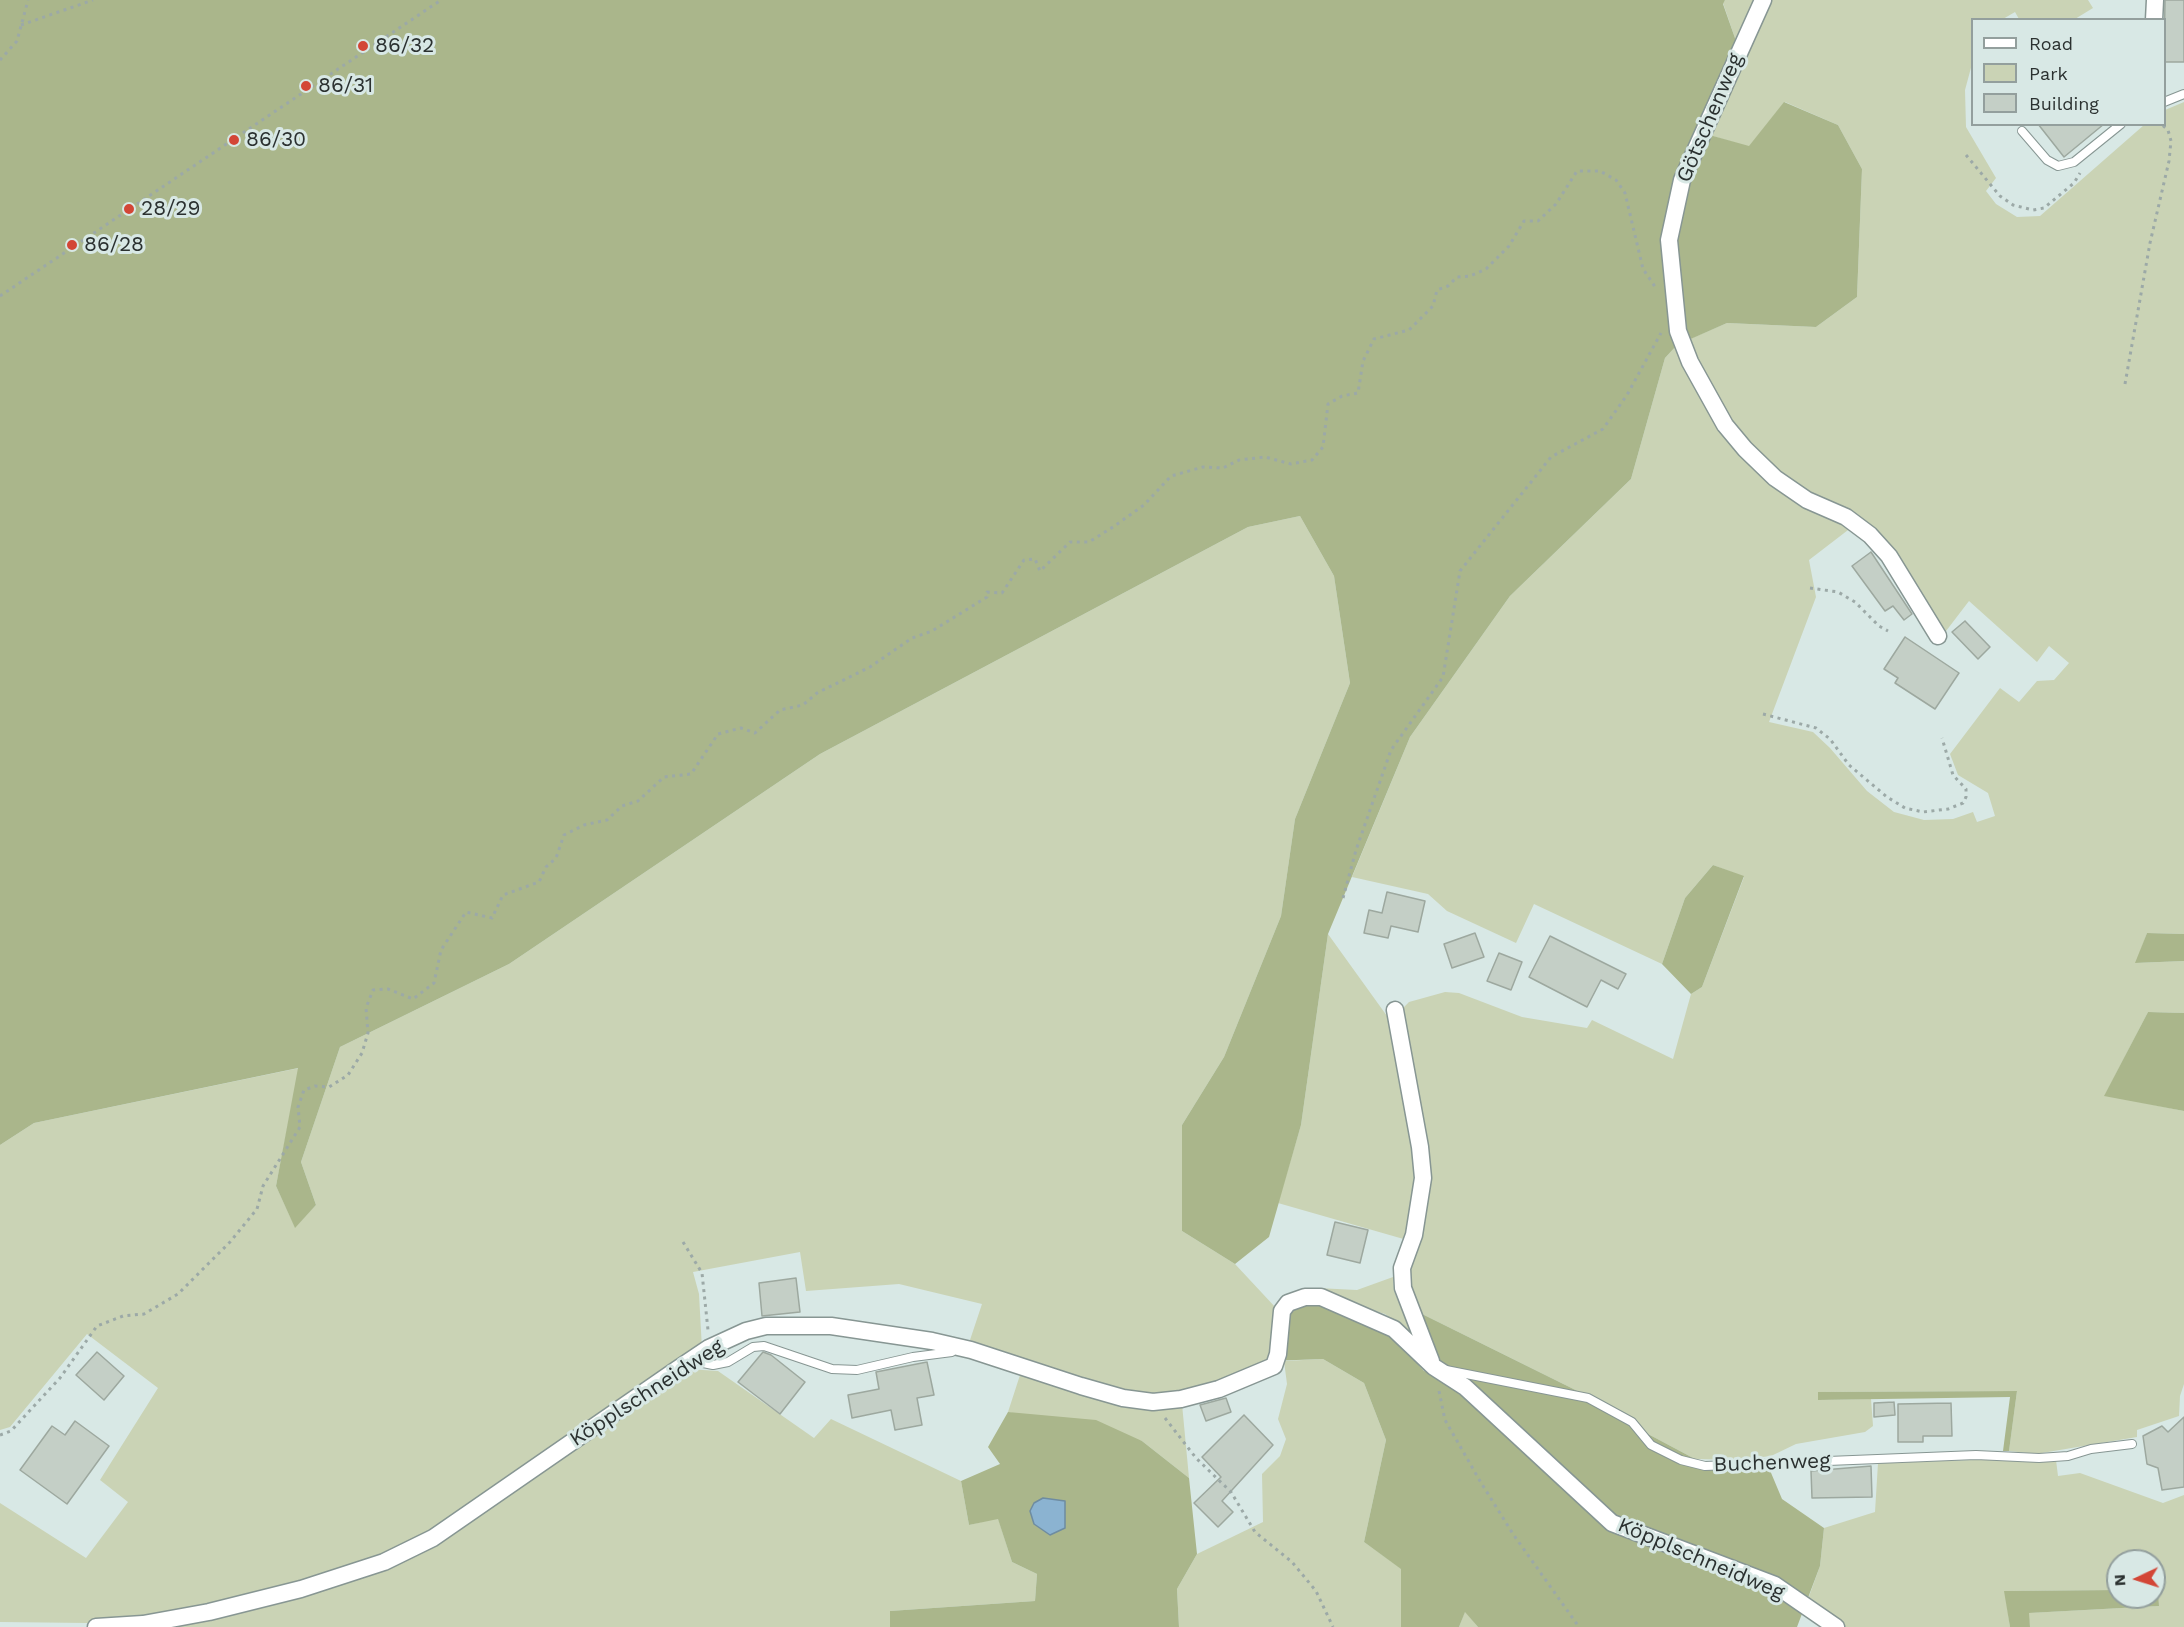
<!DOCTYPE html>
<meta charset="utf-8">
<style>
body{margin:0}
#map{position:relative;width:2184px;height:1627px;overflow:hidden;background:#d8e8e5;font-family:"Work Sans",sans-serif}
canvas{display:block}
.legend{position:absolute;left:1971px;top:18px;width:195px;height:108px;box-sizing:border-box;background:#d8e8e5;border:2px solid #939f9d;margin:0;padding:8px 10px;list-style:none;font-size:18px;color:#2b3130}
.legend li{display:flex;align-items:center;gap:12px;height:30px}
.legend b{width:30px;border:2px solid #939f9d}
.north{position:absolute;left:2106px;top:1549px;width:60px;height:60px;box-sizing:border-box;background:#d8e8e5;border:2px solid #939f9d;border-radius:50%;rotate:266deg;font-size:16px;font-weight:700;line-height:24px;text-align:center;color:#2b3130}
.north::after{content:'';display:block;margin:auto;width:21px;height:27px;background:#d34636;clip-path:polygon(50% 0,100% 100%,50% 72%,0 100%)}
</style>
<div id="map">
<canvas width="2184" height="1627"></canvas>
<ul class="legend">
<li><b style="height:8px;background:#fff"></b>Road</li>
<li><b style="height:16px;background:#cad3b5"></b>Park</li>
<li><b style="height:16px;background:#c4cfc6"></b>Building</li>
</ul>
<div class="north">N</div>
</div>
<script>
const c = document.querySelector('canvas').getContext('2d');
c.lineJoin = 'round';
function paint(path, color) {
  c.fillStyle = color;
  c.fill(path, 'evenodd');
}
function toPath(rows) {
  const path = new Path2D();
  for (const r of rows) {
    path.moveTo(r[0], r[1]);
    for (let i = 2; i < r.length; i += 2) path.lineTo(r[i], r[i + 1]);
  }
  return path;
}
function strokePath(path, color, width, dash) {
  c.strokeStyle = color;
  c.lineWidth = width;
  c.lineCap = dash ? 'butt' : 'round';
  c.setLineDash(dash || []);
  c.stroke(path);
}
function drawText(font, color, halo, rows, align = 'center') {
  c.font = font + ' "Work Sans",sans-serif';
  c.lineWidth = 6;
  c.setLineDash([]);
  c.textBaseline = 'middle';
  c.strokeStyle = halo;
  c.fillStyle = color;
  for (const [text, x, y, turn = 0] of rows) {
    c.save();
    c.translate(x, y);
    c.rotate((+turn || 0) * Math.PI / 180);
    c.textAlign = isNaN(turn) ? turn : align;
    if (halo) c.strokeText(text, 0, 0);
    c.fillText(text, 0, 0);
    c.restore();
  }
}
paint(toPath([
 [1725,0,1757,0,1736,41,1723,3],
 [1770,0,2088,0,2093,8,2075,19,2019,19,2015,12,2003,19,1972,20,1972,64,1965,90,1966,127,1996,178,1986,191,1996,204,2017,217,2040,216,2144,125,2164,124,2165,110,2184,102,2184,934,2147,933,2136,963,2184,961,2184,1013,2148,1012,2105,1095,2184,1111,2184,1384,2180,1396,2179,1416,2137,1430,2137,1437,2036,1454,2009,1451,2017,1391,1819,1392,1818,1400,1871,1399,1873,1426,1865,1432,1796,1444,1771,1456,1738,1460,1695,1459,1648,1434,1632,1418,1418,1312,1410,1289,1410,1267,1425,1214,1428,1179,1424,1138,1406,1058,1401,1018,1402,1009,1409,1002,1445,992,1459,993,1522,1017,1587,1028,1592,1020,1673,1059,1691,994,1702,987,1744,877,1713,865,1685,898,1662,964,1534,904,1516,943,1447,911,1428,894,1352,877,1410,737,1510,596,1631,479,1665,358,1677,345,1695,385,1723,432,1756,469,1788,497,1852,527,1809,560,1816,597,1769,722,1813,732,1830,748,1867,791,1894,812,1924,820,1953,819,1973,812,1977,822,1995,816,1988,793,1958,775,1950,754,2000,688,2019,702,2037,681,2054,680,2069,663,2049,646,2037,662,1969,601,1943,635,1911,578,1886,544,1861,520,1810,496,1776,474,1740,437,1713,397,1685,341,1727,323,1816,327,1857,297,1862,169,1838,125,1785,102,1749,147,1706,134],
 [1300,516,1334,576,1350,683,1295,819,1281,916,1224,1057,1182,1125,1182,1231,1235,1264,1276,1308,1270,1361,1190,1392,1134,1396,968,1346,982,1304,899,1284,806,1291,800,1252,693,1272,699,1294,702,1349,419,1540,364,1564,293,1586,151,1618,88,1623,0,1622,0,1503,86,1558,128,1502,100,1480,158,1388,87,1334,10,1427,0,1430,0,1145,34,1123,299,1068,276,1186,295,1227,316,1205,301,1162,340,1047,509,964,820,754,1248,527],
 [1328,934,1387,1016,1417,1168,1407,1240,1278,1203,1301,1125],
 [1393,1277,1394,1291,1417,1345,1398,1323,1385,1314,1336,1299,1317,1288,1357,1290],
 [1323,1359,1364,1383,1386,1440,1364,1542,1402,1569,1401,1627,1179,1627,1177,1589,1197,1554,1263,1522,1262,1474,1280,1456,1286,1439,1278,1419,1287,1384,1284,1361],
 [688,1369,718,1371,814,1438,831,1419,961,1481,969,1525,998,1518,1012,1562,1037,1574,1035,1601,890,1611,890,1627,150,1627,363,1575],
 [1021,1372,1182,1404,1189,1478,1142,1441,1008,1412],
 [2004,1459,2026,1462,2056,1460,2058,1476,2080,1473,2163,1503,2184,1495,2184,1627,2030,1627,2028,1613,2159,1606,2158,1589,2154,1589,2154,1561,2118,1561,2118,1590,2005,1591,2010,1627,1844,1627,1807,1602,1820,1566,1824,1528,1875,1512,1878,1463],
 [1465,1611,1478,1627,1459,1627]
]), '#cad3b5');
paint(toPath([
 [0,0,1725,0,1723,4,1736,41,1706,134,1749,146,1784,102,1838,125,1862,169,1857,297,1816,327,1727,323,1677,345,1665,358,1631,479,1510,596,1410,737,1328,934,1301,1125,1269,1237,1235,1264,1182,1231,1182,1125,1224,1057,1281,916,1295,819,1350,683,1334,576,1300,516,1248,527,820,754,509,964,340,1047,301,1162,316,1205,295,1228,276,1186,298,1068,34,1123,0,1145],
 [1713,865,1744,876,1702,987,1691,994,1662,964,1685,898],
 [2147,933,2184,934,2184,961,2135,963],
 [2148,1012,2184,1013,2184,1111,2104,1096],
 [1316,1303,1391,1334,1424,1371,1438,1374,1439,1361,1418,1312,1632,1418,1648,1434,1695,1459,1699,1469,1769,1468,1782,1499,1824,1528,1820,1566,1797,1627,1478,1627,1465,1612,1459,1627,1401,1627,1401,1569,1364,1542,1386,1440,1364,1383,1323,1359,1270,1361,1276,1308],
 [2017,1391,2009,1451,2003,1451,2010,1397,1818,1400,1818,1392],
 [1008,1412,1096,1420,1142,1441,1189,1478,1197,1554,1177,1589,1179,1627,890,1627,890,1611,1035,1601,1037,1574,1012,1562,998,1519,969,1525,961,1481,1000,1464,988,1447],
 [2154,1589,2158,1589,2159,1606,2029,1613,2030,1627,2010,1627,2004,1591,2118,1590,2118,1597,2154,1597]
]), '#aab68b');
const water = toPath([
 [1043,1498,1065,1501,1065,1528,1050,1535,1034,1524,1030,1511,1034,1503,1043,1498]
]);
paint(water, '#8bb3d1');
strokePath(water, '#6e8ca1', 1.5);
const building = toPath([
 [2165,0,2184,0,2184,62,2164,62,2165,0],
 [2038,124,2104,124,2064,157,2038,124],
 [1871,552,1912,614,1904,620,1893,606,1885,611,1852,566,1871,552],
 [1965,621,1990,647,1978,659,1952,632,1965,621],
 [1905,637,1959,673,1935,709,1895,683,1898,678,1884,669,1905,637],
 [1387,892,1425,901,1418,932,1391,926,1388,938,1364,933,1369,910,1382,913,1387,892],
 [1475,933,1484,957,1452,968,1444,944,1475,933],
 [1550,936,1626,974,1618,989,1601,980,1587,1007,1529,977,1550,936],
 [1499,953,1522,962,1511,990,1487,981,1499,953],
 [1335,1222,1368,1230,1360,1263,1327,1255,1335,1222],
 [796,1278,800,1312,762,1316,759,1283,796,1278],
 [97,1352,124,1376,104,1400,76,1375,97,1352],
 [763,1352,771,1355,805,1382,780,1414,738,1382,763,1352],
 [927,1362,934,1395,917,1398,922,1425,895,1430,891,1410,852,1418,848,1395,879,1389,876,1372,927,1362],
 [1226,1398,1231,1412,1206,1421,1200,1405,1226,1398],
 [1894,1402,1895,1415,1874,1417,1874,1403,1894,1402],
 [1951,1403,1952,1436,1923,1436,1923,1442,1898,1442,1898,1404,1951,1403],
 [1244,1415,1273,1445,1222,1501,1233,1512,1218,1527,1194,1503,1221,1477,1202,1457,1244,1415],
 [2184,1417,2184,1487,2162,1490,2158,1468,2147,1464,2143,1436,2162,1426,2168,1432,2184,1417],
 [75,1421,109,1446,67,1504,20,1470,52,1426,65,1435,75,1421],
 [1871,1466,1872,1497,1812,1498,1811,1471,1871,1466]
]);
paint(building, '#c4cfc6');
strokePath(building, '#9da89f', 1.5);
const service = toPath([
 [2164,102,2184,94],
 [2022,131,2047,160,2058,166,2074,162,2121,124],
 [697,1356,703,1363,713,1365,728,1362,753,1347,764,1346,832,1369,857,1370,913,1357,952,1352,953,1349],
 [1446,1370,1588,1398,1632,1422,1651,1445,1681,1460,1705,1466,1976,1455,2039,1458,2068,1456,2091,1449,2132,1444]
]);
const minor = toPath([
 [1763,0,1682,180,1669,240,1678,331,1690,362,1725,425,1745,449,1775,478,1807,500,1846,517,1870,535,1889,556,1938,636],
 [2154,20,2155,0],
 [1395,1010,1420,1147,1423,1178,1414,1235,1402,1268,1403,1288,1431,1361],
 [96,1627,143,1624,209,1612,301,1589,384,1562,433,1538,676,1370,709,1348,746,1331,766,1326,831,1326,932,1341,971,1350,1081,1386,1123,1398,1153,1402,1181,1399,1219,1389,1274,1366,1278,1354,1282,1311,1288,1303,1305,1297,1321,1297,1394,1329,1434,1367,1465,1387,1612,1523,1775,1585,1836,1627]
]);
strokePath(service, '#879693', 10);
strokePath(minor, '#879693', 19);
strokePath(toPath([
 [21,25,93,0],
 [0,60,17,41,28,0],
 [1966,155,2000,196,2013,205,2033,210,2044,208,2074,183,2080,173],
 [0,296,441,0],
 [2125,384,2150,243,2169,161,2171,141,2168,130,2161,124],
 [1810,588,1838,592,1855,602,1879,626,1888,631],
 [1763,714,1816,728,1830,739,1849,765,1887,797,1905,808,1923,812,1948,809,1963,803,1966,797,1966,789,1953,775,1942,738],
 [1343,898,1356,850,1391,750,1443,677,1460,571,1551,457,1603,429,1627,395,1661,333],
 [683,1242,702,1273,708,1330],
 [1439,1391,1445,1420,1480,1481,1513,1534,1579,1627],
 [1165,1418,1196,1458,1231,1492,1255,1532,1292,1562,1316,1591,1333,1627],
 [0,1435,11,1431,60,1378,97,1326,123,1316,144,1314,178,1294,230,1242,257,1209,263,1186,300,1127,298,1107,304,1090,315,1086,329,1087,348,1075,362,1053,368,1033,366,1008,373,990,388,989,413,999,434,983,441,950,466,912,492,918,503,895,539,882,546,867,556,858,564,835,584,825,607,820,622,806,638,801,664,777,691,774,718,734,741,728,755,733,780,710,803,705,817,693,870,667,912,638,932,631,987,597,987,592,1002,593,1024,560,1035,559,1040,571,1070,542,1089,542,1113,527,1144,505,1171,476,1203,467,1223,468,1239,460,1265,457,1291,464,1312,460,1323,447,1328,404,1342,396,1358,393,1363,361,1374,339,1409,330,1433,306,1437,290,1448,286,1457,277,1470,276,1486,269,1509,246,1524,221,1538,221,1556,204,1577,171,1600,171,1616,180,1625,193,1643,269,1656,288]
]), '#9ca9a7', 3, [3, 4.5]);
strokePath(service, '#fff', 8);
strokePath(minor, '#fff', 16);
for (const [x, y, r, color] of [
 [363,46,6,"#d34636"],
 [306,86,6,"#d34636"],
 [234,140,6,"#d34636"],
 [129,209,6,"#d34636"],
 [72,245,6,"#d34636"]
]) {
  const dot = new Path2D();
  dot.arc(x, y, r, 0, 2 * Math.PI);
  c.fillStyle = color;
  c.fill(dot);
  strokePath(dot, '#d8e8e5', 2);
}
drawText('21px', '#2b3130', '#d8e8e5', [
 ["86/32",375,46],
 ["86/31",318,86],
 ["86/30",246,140],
 ["28/29",141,209],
 ["86/28",84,245]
], 'left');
drawText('21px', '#2b3130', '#d8e8e5', [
 ["Götschenweg",1710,118,-67],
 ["Köpplschneidweg",647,1393,-33],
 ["Buchenweg",1772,1463,-2],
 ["Köpplschneidweg",1701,1559,23]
]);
</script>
